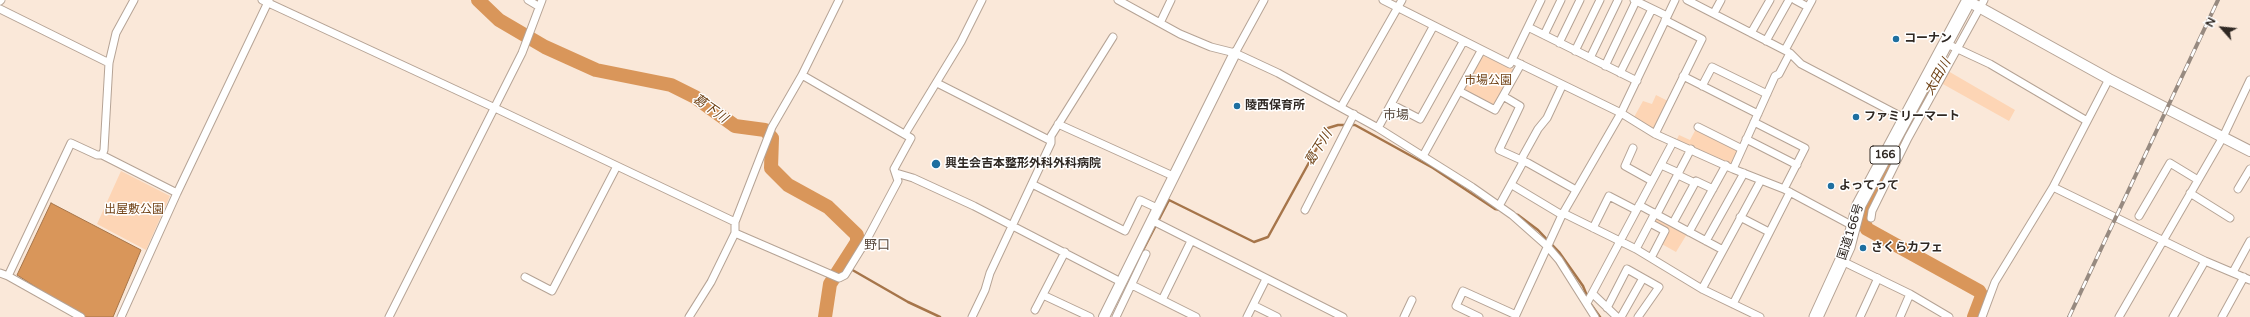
<!DOCTYPE html>
<meta charset="utf-8">
<style>
body{margin:0}
#map{position:relative;width:2250px;height:317px;overflow:hidden;background:#fae8d9;font-family:"Varela Round",sans-serif}
canvas{display:block}
.north{position:absolute;left:2202px;top:8px;width:40px;height:40px;-webkit-text-stroke:3px #fff;paint-order:stroke;rotate:297deg;font-size:11px;font-weight:700;line-height:16px;text-align:center;color:#2f2823}
.north::after{content:'';display:block;margin:auto;width:14px;height:18px;background:#2f2823;clip-path:polygon(50% 0,100% 100%,50% 72%,0 100%)}
</style>
<div id="map">
<canvas width="2250" height="317"></canvas>
<div class="north">N</div>
</div>
<script>
const c = document.querySelector('canvas').getContext('2d');
c.lineJoin = 'round';
function paint(path, color) {
  c.fillStyle = color;
  c.fill(path, 'evenodd');
}
function toPath(rows) {
  const path = new Path2D();
  for (const r of rows) {
    path.moveTo(r[0], r[1]);
    for (let i = 2; i < r.length; i += 2) path.lineTo(r[i], r[i + 1]);
  }
  return path;
}
function strokePath(path, color, width, dash) {
  c.strokeStyle = color;
  c.lineWidth = width;
  c.lineCap = dash ? 'butt' : 'round';
  c.setLineDash(dash || []);
  c.stroke(path);
}
function drawText(font, color, halo, rows, align = 'center') {
  c.font = font + ' "Varela Round","Noto Sans JP",sans-serif';
  c.lineWidth = 3;
  c.setLineDash([]);
  c.textBaseline = 'middle';
  c.strokeStyle = halo;
  c.fillStyle = color;
  for (const [text, x, y, turn = 0] of rows) {
    c.save();
    c.translate(x, y);
    c.rotate((+turn || 0) * Math.PI / 180);
    c.textAlign = isNaN(turn) ? turn : align;
    if (halo) c.strokeText(text, 0, 0);
    c.fillText(text, 0, 0);
    c.restore();
  }
}
paint(toPath([
 [1482,55,1515,70,1494,106,1463,90],
 [1948,71,2015,110,2009,121,1941,83],
 [1656,95,1668,101,1654,130,1633,119,1643,101,1652,104],
 [1696,129,1738,151,1732,166,1676,141,1679,135,1690,140],
 [121,171,170,196,146,250,97,224],
 [1656,217,1687,234,1676,252,1660,243,1666,231,1653,223]
]), '#fdd5b5');
const water = toPath([
 [51,203,141,250,113,317,83,317,17,275,51,203]
]);
paint(water, '#d9965a');
strokePath(water, '#a6754a', 1);
strokePath(toPath([
 [1514,214,1518,215,1538,230,1559,252,1583,286,1590,303,1600,317],
 [1140,256,1169,200,1254,242,1268,237,1328,128,1338,125,1355,125,1433,168,1495,209,1501,210],
 [842,264,908,302,940,317]
]), '#a6754a', 2.5);
strokePath(toPath([
 [478,0,499,20,545,47,596,70,671,85,695,97,735,126,765,130,772,138,771,168,788,185,828,207,857,235,857,242,830,284,825,317],
 [1939,74,1870,200,1863,221,1867,229,1979,291,1982,296,1974,317]
]), '#d9965a', 14);
const street = toPath([
 [262,0,495,108,735,222],
 [528,0,538,6],
 [1118,0,1180,34,1211,47,1235,53,1278,73,1378,128,1472,187,1512,215,1547,246,1559,260,1595,317],
 [1383,0,1510,64,1541,0],
 [1634,0,1667,16],
 [1687,0,1790,53,1801,64,1904,118],
 [1795,0,1808,7],
 [0,1,1,0],
 [0,9,109,63],
 [1714,13,1721,0],
 [1160,23,1171,0],
 [1528,27,1637,81],
 [1751,33,1770,0],
 [1544,35,1561,0],
 [1766,41,1789,0],
 [1559,43,1580,0],
 [1945,43,1990,64,2087,121],
 [1785,50,1812,0],
 [1575,51,1600,0],
 [1235,53,1264,0],
 [1590,58,1618,0],
 [1512,60,1621,113,1655,134,1733,169,1784,189,1853,226],
 [1521,64,1503,96,1520,106,1499,150,1528,163,1576,190],
 [1605,66,1636,1],
 [1620,73,1652,9],
 [1683,76,1758,114],
 [937,83,1051,141],
 [1702,86,1712,67,1767,94],
 [1459,91,1495,110,1503,96],
 [1391,104,1420,119,1463,42],
 [1341,107,1402,0],
 [1754,122,1805,148,1784,189],
 [1058,124,1173,176],
 [1698,127,1742,149],
 [1378,128,1433,27],
 [905,134,961,42,982,0],
 [1655,134,1702,39,1665,20],
 [1746,139,1797,165],
 [1633,148,1625,166,1652,181],
 [102,155,177,193,269,0],
 [1423,156,1481,51],
 [1661,165,1679,173],
 [1733,169,1775,76,1779,74,1790,53],
 [896,173,913,178,974,206,1121,282],
 [1678,175,1695,183],
 [1032,184,1125,231,1140,200,1157,208],
 [1512,185,1562,215],
 [2053,187,2205,261,2250,280],
 [2238,189,2250,169],
 [2190,193,2230,218],
 [1639,205,1723,250],
 [1499,206,1522,164,1523,156,1538,129,1547,118,1562,86],
 [1305,210,1354,114],
 [1563,213,1636,249,1702,289,1760,317],
 [1657,214,1691,149],
 [2139,216,2170,163,2198,180],
 [1740,217,1769,232],
 [1871,218,1872,211,1908,138,1984,0],
 [1151,220,1343,317],
 [1650,223,1665,231,1651,258],
 [1673,223,1696,181,1713,189],
 [1593,228,1609,196,1636,210],
 [1689,232,1726,165],
 [735,233,839,278,845,275,866,241,898,181,894,169,911,138,802,75],
 [1706,241,1744,173],
 [1636,249,1655,213],
 [1842,261,1910,294,1949,317],
 [2233,272,2250,241],
 [0,273,8,276,71,143,97,155,102,155,104,150,109,63,116,33,134,0],
 [8,276,81,317],
 [525,277,552,291,617,166],
 [1132,285,1196,317],
 [1702,289,1761,180],
 [1593,294,1617,317],
 [1043,295,1090,317],
 [1162,300,1191,241],
 [1587,303,1673,142],
 [1733,304,1790,192],
 [1253,305,1277,317],
 [1607,308,1627,269,1659,287,1638,317],
 [1035,310,1065,252],
 [121,317,177,193],
 [389,317,522,53,542,0],
 [689,317,711,282,735,233,735,222,772,127,802,75,839,0],
 [972,317,985,290,990,273,1051,143,1051,136,1113,37],
 [1116,317,1146,254],
 [1247,317,1266,279],
 [1404,317,1412,300],
 [1479,317,1456,306,1463,291,1516,315],
 [1515,317,1562,215,1621,113,1675,0],
 [1621,317,1643,278],
 [1860,317,1878,278],
 [1900,317,1910,294],
 [1982,317,1995,282,2053,187,2109,79],
 [2119,317,2223,137,2250,80],
 [2173,317,2205,261],
 [2222,317,2244,277]
]);
const secondary = toPath([
 [1968,1,2109,79,2250,151],
 [1104,317,1235,53]
]);
const highway = toPath([
 [1816,317,1848,247,1859,205,1969,0]
]);
strokePath(street, '#b5a395', 9);
strokePath(secondary, '#b5a395', 12);
strokePath(highway, '#b5a395', 15);
strokePath(street, '#fff', 7);
strokePath(secondary, '#fff', 10);
strokePath(highway, '#fff', 13);
const rail = toPath([
 [2069,317,2218,0]
]);
strokePath(rail, '#978a80', 4);
strokePath(rail, '#fff', 2.5, [8]);
for (const [x, y, r, color] of [
 [1896,39,4,"#1e6fa0"],
 [1237,106,4,"#1e6fa0"],
 [1856,117,4,"#1e6fa0"],
 [936,164,5,"#1e6fa0"],
 [1831,186,4,"#1e6fa0"],
 [1863,248,4,"#1e6fa0"]
]) {
  const dot = new Path2D();
  dot.arc(x, y, r, 0, 2 * Math.PI);
  c.fillStyle = color;
  c.fill(dot);
  strokePath(dot, '#fff', 1.5);
}
for (const [x, y, w] of [
 [1885,155,30]
]) {
  const box = new Path2D();
  box.roundRect(x - w / 2, y - 9, w, 18, 3);
  c.fillStyle = '#fff';
  c.fill(box);
  strokePath(box, '#2f2823', 1);
}
drawText('bold 11px', '#2f2823', null, [
 ["166",1885,155]
]);
drawText('bold 12px', '#2f2823', '#fff', [
 ["コーナン",1904,39],
 ["陵西保育所",1245,106],
 ["ファミリーマート",1864,117],
 ["興生会吉本整形外科外科病院",945,164],
 ["よってって",1839,186],
 ["さくらカフェ",1871,248]
], 'left');
drawText('12px', '#734519', '#fff', [
 ["市場公園",1488,81],
 ["出屋敷公園",134,210]
]);
drawText('12px', '#2f2823', '#fff', [
 ["国道166号",1851,232,-72]
]);
drawText('italic 13px', '#6e4114', '#fff', [
 ["太田川",1938,77,-61],
 ["葛下川",710,109,35],
 ["葛下川",1319,148,-58]
]);
drawText('13px', '#57483c', '#fff', [
 ["市場",1396,116],
 ["野口",877,246]
]);
</script>
